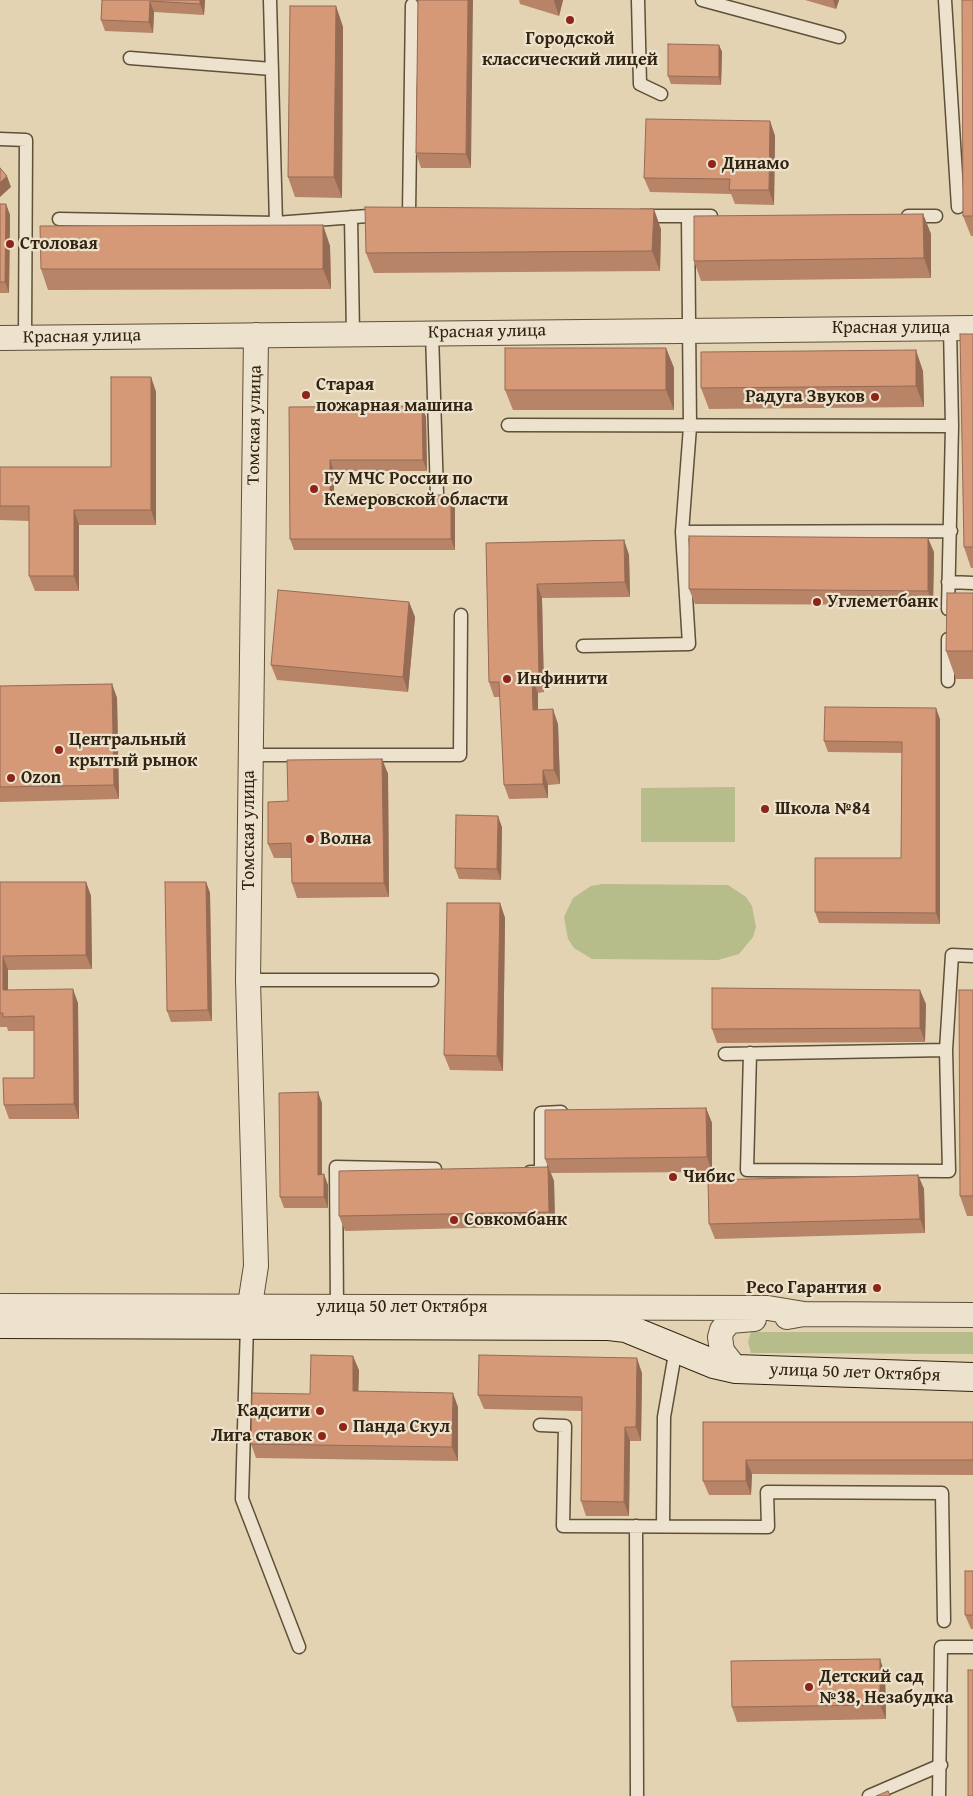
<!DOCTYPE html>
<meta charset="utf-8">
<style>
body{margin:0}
canvas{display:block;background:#e4d3b2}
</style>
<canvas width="973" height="1796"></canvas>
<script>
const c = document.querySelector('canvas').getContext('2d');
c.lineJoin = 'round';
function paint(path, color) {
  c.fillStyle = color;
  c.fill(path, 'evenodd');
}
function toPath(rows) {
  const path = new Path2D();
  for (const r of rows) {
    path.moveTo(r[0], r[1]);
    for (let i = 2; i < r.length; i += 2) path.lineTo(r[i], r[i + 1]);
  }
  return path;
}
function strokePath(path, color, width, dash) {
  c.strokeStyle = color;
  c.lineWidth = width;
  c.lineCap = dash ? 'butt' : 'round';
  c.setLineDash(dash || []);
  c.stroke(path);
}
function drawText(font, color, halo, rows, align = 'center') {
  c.font = font + ' "Gentium Book Plus",serif';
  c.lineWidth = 4.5;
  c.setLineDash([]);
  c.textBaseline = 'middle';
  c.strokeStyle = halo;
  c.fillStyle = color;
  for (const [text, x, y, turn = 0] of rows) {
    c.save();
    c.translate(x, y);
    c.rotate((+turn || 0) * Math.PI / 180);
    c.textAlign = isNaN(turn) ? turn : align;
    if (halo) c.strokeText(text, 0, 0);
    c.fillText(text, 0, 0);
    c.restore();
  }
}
paint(toPath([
 [735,787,735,842,641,842,641,788],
 [602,884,728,885,746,897,752,906,756,927,753,937,739,954,718,960,592,959,574,948,568,939,564,917,573,898,591,886],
 [751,1332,973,1332,973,1354,751,1353,748,1342]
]), '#b6bc8a');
const lane = toPath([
 [270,0,276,223],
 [638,0,640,84,661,94],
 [702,0,839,37],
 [945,0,958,207],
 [130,58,272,69],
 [0,139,26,140,25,337],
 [409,213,412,5],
 [641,216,711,216],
 [908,216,936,216],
 [351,217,353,334],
 [688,217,690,427,682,532,951,531],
 [59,219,276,223,381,215],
 [432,333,437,494],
 [508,425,952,426],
 [948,582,973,583],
 [948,609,952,426,950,327],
 [583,646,689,644,682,532],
 [948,681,948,639],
 [249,755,460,755,461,615],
 [248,980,432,980],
 [750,1053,747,1170,949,1171,946,1050,952,955,973,956],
 [725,1054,946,1050],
 [530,1172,541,1172,541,1113,561,1112],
 [337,1311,336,1167,435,1169],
 [247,1324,242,1499,299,1647],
 [540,1425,565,1426,563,1526,768,1527,767,1492,942,1493,944,1621],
 [636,1526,637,1796],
 [663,1526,664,1417,676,1348],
 [869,1796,941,1765],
 [939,1796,941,1647,973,1647]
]);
const street = toPath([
 [0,338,973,328],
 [0,1306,768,1308,804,1314],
 [787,1317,804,1314,973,1315],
 [247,1324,256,1266,248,980,256,335],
 [736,1369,722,1351,720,1337,722,1330,730,1321,754,1319]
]);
const secondary = toPath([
 [0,1324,609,1326,626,1328,714,1364,736,1369,973,1377]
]);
strokePath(lane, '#5e5039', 15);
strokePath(street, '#5e5039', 26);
strokePath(secondary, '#312411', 30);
strokePath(lane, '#ede2cd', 12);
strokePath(street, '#ede2cd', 24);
strokePath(secondary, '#ede2cd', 28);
paint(toPath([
 [102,0,205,0,204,15,154,12,153,33,105,31,101,20],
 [418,0,471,168,421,168,416,153],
 [519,0,563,0,559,16,520,4],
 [805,0,839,0,836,9],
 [973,0,973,236,971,236,963,216],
 [336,6,343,27,342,198,295,197,288,177],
 [719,45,722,52,721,85,671,84,668,76],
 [770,121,775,136,774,205,735,204,731,194,650,192,644,178],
 [0,204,6,204,10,215,9,293,0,293],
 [923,214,931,234,931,278,701,281,694,261],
 [323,225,330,246,331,289,48,290,41,269],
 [661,229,660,271,374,273,366,253],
 [973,334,973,568,971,568,964,547],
 [666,348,674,368,674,410,513,410,505,390],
 [923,371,924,407,709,409,701,388],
 [151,377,156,392,156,525,79,525,79,591,35,591,29,576,29,521,0,520,0,467,111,467],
 [289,407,426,417,427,471,334,471,334,495,455,506,455,550,294,550,290,539],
 [624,540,629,555,630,597,542,598,544,692,538,693,538,710,558,724,560,784,548,785,548,798,509,799,504,785,500,697,494,697,489,682,486,543],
 [934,552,933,605,695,604,689,589],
 [973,593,973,679,956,679,946,651],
 [409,602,415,617,408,692,277,680,271,665],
 [112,684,117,698,119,799,0,802,0,686],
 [940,719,940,924,819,923,815,912,901,858,902,753,828,752,824,741],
 [382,759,388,774,389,897,297,898,292,883,291,858,274,858,268,844,288,801],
 [502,827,501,880,459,879,455,868],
 [0,882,86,882,91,896,92,969,8,970,8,990,78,1003,79,1119,9,1119,4,1105,34,1078,34,1031,8,1031,7,1027,0,1027],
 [206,882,210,893,212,1021,171,1022,167,1011],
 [500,903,505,918,503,1071,450,1070,444,1055],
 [973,990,973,1216,967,1216,960,1196],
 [926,1004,925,1042,717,1043,712,1029],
 [322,1103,322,1174,328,1185,328,1208,284,1208,280,1197],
 [706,1108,712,1123,712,1172,551,1173,554,1181,555,1226,345,1231,339,1216,548,1167,545,1159],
 [918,1175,924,1189,925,1233,715,1239,709,1224],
 [359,1370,358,1391,458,1407,458,1461,256,1458,251,1444,310,1394],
 [642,1373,641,1441,630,1441,629,1516,586,1516,581,1501,582,1411,484,1409,478,1395],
 [703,1422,973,1422,973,1475,752,1474,751,1495,709,1495,703,1481],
 [973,1571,973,1629,971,1629,965,1615],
 [885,1673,886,1719,737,1722,732,1707]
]), '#b78467');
paint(toPath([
 [200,0,205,0,204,15,200,4],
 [468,0,473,0,471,168,466,154],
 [554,0,563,0,559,16,554,1],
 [833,0,839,0,836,9],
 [150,1,154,12,153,33,149,22],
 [336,6,343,27,342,198,334,177],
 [719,45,722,52,721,85,719,77],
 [770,121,775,136,774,205,769,190],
 [7,176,11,187,0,197,0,183],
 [6,204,10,215,9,293,5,282],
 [654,209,661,229,660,271,652,251],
 [923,214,931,234,931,278,924,258],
 [323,225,330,246,331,289,323,269],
 [666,348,674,368,674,410,666,390],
 [916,350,923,371,924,407,916,386],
 [151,377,156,392,156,525,151,510],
 [422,406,426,417,427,471,423,460],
 [330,460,334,471,334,506,330,495],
 [451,495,455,506,455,550,451,539],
 [74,510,79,525,79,591,74,576],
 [928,538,934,552,933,605,928,591],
 [624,540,629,555,630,597,625,582],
 [537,584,542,598,544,692,539,678],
 [409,602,415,617,408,692,403,677],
 [532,678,538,693,538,724,533,710],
 [112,684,117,698,119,799,114,785],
 [936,708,940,719,940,924,936,913],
 [553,709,558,724,560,784,554,770],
 [382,759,388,774,389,897,384,883],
 [543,770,548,785,548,798,543,784],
 [498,816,502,827,501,880,497,869],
 [86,882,91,896,92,969,86,955],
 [206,882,210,893,212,1021,208,1010],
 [500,903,505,918,503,1071,497,1056],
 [3,956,8,970,8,1004,3,990],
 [73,989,78,1003,79,1119,74,1104],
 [920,990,926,1004,925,1042,920,1028],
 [318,1092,322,1103,322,1186,318,1175],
 [706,1108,712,1123,712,1172,707,1157],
 [548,1167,554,1181,555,1226,549,1212],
 [324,1174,328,1185,328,1208,324,1197],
 [918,1175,924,1189,925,1233,920,1219],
 [353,1356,359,1370,358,1406,353,1391],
 [637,1358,642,1373,641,1441,636,1427],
 [453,1393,458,1407,458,1461,452,1447],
 [625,1427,630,1441,629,1516,624,1502],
 [746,1460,752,1474,751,1495,746,1481],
 [880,1659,885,1673,886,1719,880,1705]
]), '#956b54');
const building = toPath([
 [102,0,200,0,200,4,150,1,149,22,101,20,102,0],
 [418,0,468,0,466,154,416,153,418,0],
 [962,0,973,0,973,216,963,216,962,0],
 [290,6,336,6,334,177,288,177,290,6],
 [668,44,719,45,719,77,668,76,668,44],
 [646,119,770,121,769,190,729,190,730,179,644,178,646,119],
 [0,168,7,176,0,183,0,168],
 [0,204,6,204,5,282,0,282,0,204],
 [365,207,654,209,652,251,366,253,365,207],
 [923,214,924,258,694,261,694,216,923,214],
 [323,225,323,269,41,269,40,226,323,225],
 [960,334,973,334,973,547,964,547,960,334],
 [505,348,666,348,666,390,505,390,505,348],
 [916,350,916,386,701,388,701,352,916,350],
 [111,377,151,377,151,510,74,510,74,576,29,576,29,506,0,506,0,467,111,467,111,377],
 [422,406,423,460,330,460,330,495,451,495,451,539,290,539,289,407,422,406],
 [689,536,928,538,928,591,689,589,689,536],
 [624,540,625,582,537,584,539,678,532,678,533,710,553,709,554,770,543,770,543,784,504,785,499,682,489,682,486,543,624,540],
 [278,590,409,602,403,677,271,665,278,590],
 [947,593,973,593,973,651,946,651,947,593],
 [112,684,114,785,0,787,0,686,112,684],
 [825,707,936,708,936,913,815,912,815,858,901,858,902,742,824,741,825,707],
 [382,759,384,883,292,883,291,843,268,844,268,802,288,801,287,760,382,759],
 [456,815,498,816,497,869,455,868,456,815],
 [0,882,86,882,86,955,3,956,3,990,73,989,74,1104,4,1105,3,1078,34,1078,34,1016,3,1017,3,1013,0,1013,0,882],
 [165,882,206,882,208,1010,167,1011,165,882],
 [447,903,500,903,497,1056,444,1055,447,903],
 [712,988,920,990,920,1028,712,1029,712,988],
 [959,990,973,990,973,1196,960,1196,959,990],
 [318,1092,318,1175,324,1174,324,1197,280,1197,279,1093,318,1092],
 [706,1108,707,1157,545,1159,545,1110,706,1108],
 [548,1167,549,1212,339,1216,339,1171,548,1167],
 [918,1175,920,1219,709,1224,708,1180,918,1175],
 [311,1355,353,1356,353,1391,453,1393,452,1447,251,1444,252,1393,310,1394,311,1355],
 [479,1355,637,1358,636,1427,625,1427,624,1502,581,1501,582,1397,478,1395,479,1355],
 [703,1422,973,1422,973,1460,746,1460,746,1481,703,1481,703,1422],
 [965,1571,973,1571,973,1615,965,1615,965,1571],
 [880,1659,880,1705,732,1707,731,1661,880,1659],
 [968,1670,973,1670,973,1796,968,1796,968,1670],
 [888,1791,890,1796,876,1796,888,1791]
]);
paint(building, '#d59978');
strokePath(building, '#956b54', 1);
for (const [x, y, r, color] of [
 [570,20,5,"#8f2418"],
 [712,164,5,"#8f2418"],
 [10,244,5,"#8f2418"],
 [306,395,5,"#8f2418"],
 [875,397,5,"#8f2418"],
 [314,489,5,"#8f2418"],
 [817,602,5,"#8f2418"],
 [507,679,5,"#8f2418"],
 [59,750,5,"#8f2418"],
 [11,778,5,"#8f2418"],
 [765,809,5,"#8f2418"],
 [310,839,5,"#8f2418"],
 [673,1177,5,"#8f2418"],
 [454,1220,5,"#8f2418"],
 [877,1288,5,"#8f2418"],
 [320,1411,5,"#8f2418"],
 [343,1427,5,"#8f2418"],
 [322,1436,5,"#8f2418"],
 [809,1687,5,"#8f2418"]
]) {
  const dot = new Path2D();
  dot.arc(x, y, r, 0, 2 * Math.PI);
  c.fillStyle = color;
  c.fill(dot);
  strokePath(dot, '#ede2cd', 2);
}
drawText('bold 18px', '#312411', '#ede2cd', [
 ["Городской",570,39,"center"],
 ["классический лицей",570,60,"center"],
 ["Динамо",722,164],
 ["Столовая",20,244],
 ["Старая",316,385],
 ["пожарная машина",316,406],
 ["Радуга Звуков",865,397,"right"],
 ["ГУ МЧС России по",324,479],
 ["Кемеровской области",324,500],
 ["Углеметбанк",827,602],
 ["Инфинити",517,679],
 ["Центральный",69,740],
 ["крытый рынок",69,761],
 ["Ozon",21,778],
 ["Школа №84",775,809],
 ["Волна",320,839],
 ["Чибис",683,1177],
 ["Совкомбанк",464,1220],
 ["Ресо Гарантия",867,1288,"right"],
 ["Кадсити",310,1411,"right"],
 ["Панда Скул",353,1427],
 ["Лига ставок",312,1436,"right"],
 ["Детский сад",819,1677],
 ["№38, Незабудка",819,1698]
], 'left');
drawText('18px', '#312411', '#ede2cd', [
 ["Красная улица",891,328],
 ["Красная улица",487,332,-1],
 ["Красная улица",82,337,-1],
 ["Томская улица",255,425,-89],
 ["Томская улица",249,830,-90],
 ["улица 50 лет Октября",402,1307],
 ["улица 50 лет Октября",855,1373,2]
]);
</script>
